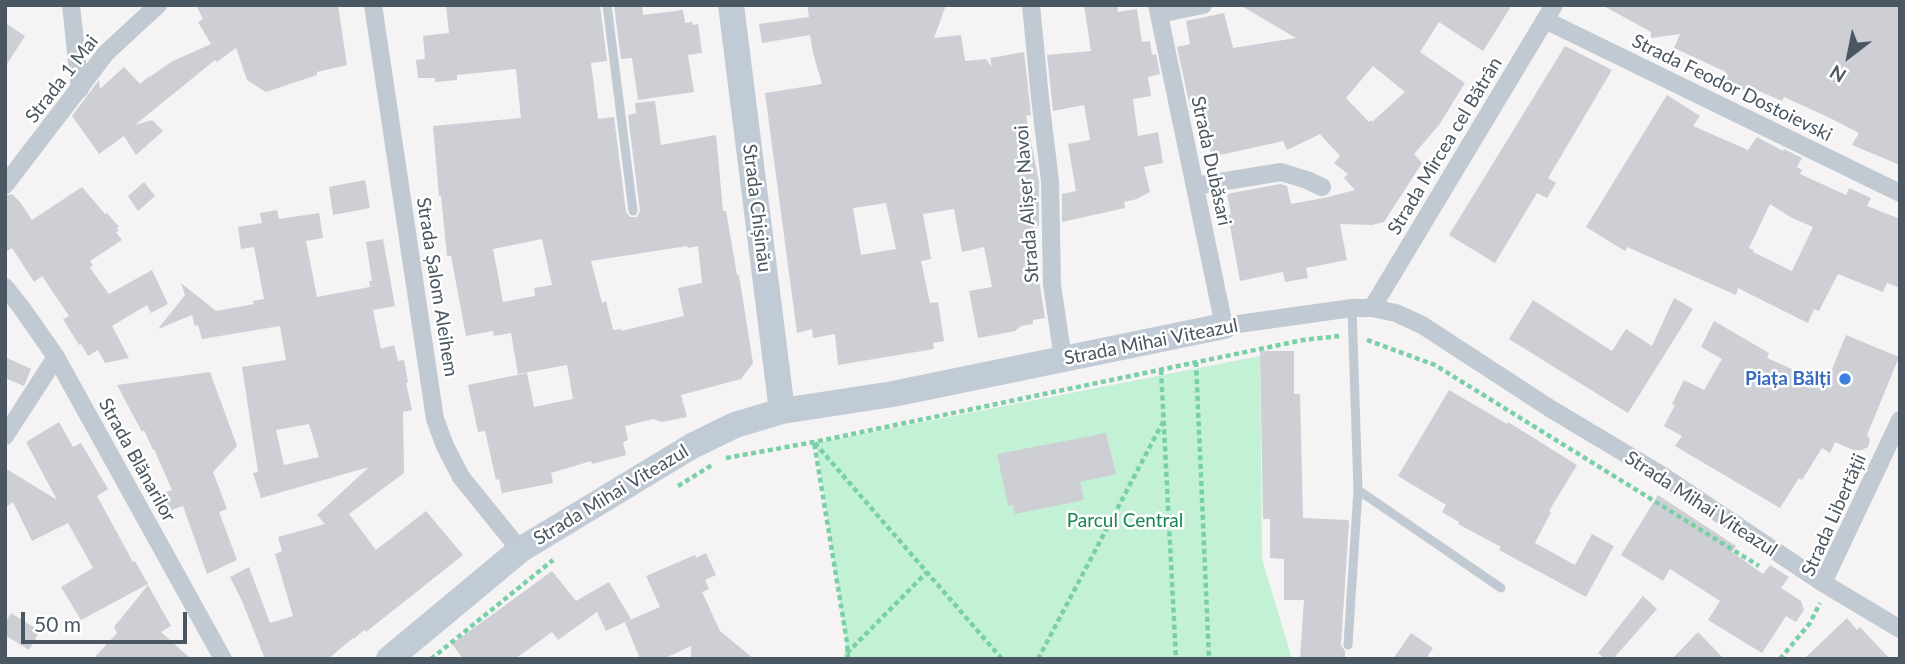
<!DOCTYPE html>
<meta charset="utf-8">
<style>
body{margin:0}
#map{position:relative;width:1905px;height:664px;overflow:hidden;background:#f5f3f3;font-family:Lato,sans-serif}
canvas{display:block}
.frame{position:absolute;inset:0;border:7px solid #4a5661;pointer-events:none}
.north{position:absolute;left:1814px;top:21px;width:70px;height:70px;-webkit-text-stroke:5px #fff;paint-order:stroke;rotate:212deg;font-size:19px;font-weight:700;line-height:28px;text-align:center;color:#4a5661}
.north::after{content:'';display:block;margin:auto;width:24px;height:32px;background:#4a5661;clip-path:polygon(50% 0,100% 100%,50% 72%,0 100%)}
.scale{position:absolute;left:21px;top:612px;width:166px;height:32px;box-sizing:border-box;border:4px solid #4a5661;border-top:0;padding-left:9px;font-size:21px;line-height:24px;white-space:nowrap;color:#4a5661;-webkit-text-stroke:5px #fff;paint-order:stroke}
</style>
<div id="map">
<canvas width="1905" height="664"></canvas>
<div class="frame"></div>
<div class="north">N</div>
<div class="scale">50 m</div>
</div>
<script>
const c = document.querySelector('canvas').getContext('2d');
c.lineJoin = 'round';
function paint(path, color) {
  c.fillStyle = color;
  c.fill(path, 'evenodd');
}
function toPath(rows) {
  const path = new Path2D();
  for (const r of rows) {
    path.moveTo(r[0], r[1]);
    for (let i = 2; i < r.length; i += 2) path.lineTo(r[i], r[i + 1]);
  }
  return path;
}
function strokePath(path, color, width, dash) {
  c.strokeStyle = color;
  c.lineWidth = width;
  c.lineCap = dash ? 'butt' : 'round';
  c.setLineDash(dash || []);
  c.stroke(path);
}
function drawText(font, color, halo, rows, align = 'center') {
  c.font = font + ' Lato,sans-serif';
  c.lineWidth = 5;
  c.setLineDash([]);
  c.textBaseline = 'middle';
  c.strokeStyle = halo;
  c.fillStyle = color;
  for (const [text, x, y, turn = 0] of rows) {
    c.save();
    c.translate(x, y);
    c.rotate((+turn || 0) * Math.PI / 180);
    c.textAlign = isNaN(turn) ? turn : align;
    if (halo) c.strokeText(text, 0, 0);
    c.fillText(text, 0, 0);
    c.restore();
  }
}
paint(toPath([
 [1260,356,1262,559,1292,659,843,659,846,643,816,443]
]), '#c3f1d5');
paint(toPath([
 [196,5,338,5,347,65,317,72,317,75,266,92,247,80,236,48,217,62,215,60,135,125,152,120,163,131,136,155,124,136,99,154,72,116,99,80,100,89,124,67,140,84,149,76,150,77,171,62,211,44,198,22,203,19],
 [446,5,600,5,607,61,591,63,598,119,614,117,626,212,630,217,637,217,640,211,628,115,636,113,635,103,655,101,661,145,716,135,723,211,726,211,737,275,739,275,753,363,741,379,681,395,687,417,662,422,653,419,625,426,628,440,623,442,626,455,592,464,591,461,551,473,553,483,502,493,499,479,496,480,485,431,478,432,468,385,527,373,534,407,573,399,567,365,518,374,511,333,494,336,493,331,466,336,451,256,447,256,441,196,439,196,433,126,521,118,516,69,457,75,457,80,435,82,435,78,418,78,416,60,425,59,423,36,449,33],
 [542,239,552,285,534,288,535,296,503,302,493,249],
 [687,246,688,248,698,246,702,283,678,288,684,316,621,331,621,329,613,330,606,301,602,303,591,261],
 [614,5,642,5,643,15,683,10,685,23,692,22,693,25,698,24,702,53,688,55,694,92,638,100,632,58,621,59],
 [807,5,946,5,934,38,961,35,965,61,986,59,992,67,990,58,1024,52,1031,115,1026,116,1039,182,1039,226,1037,226,1037,228,1031,228,1045,318,1033,320,1033,324,1021,326,1015,331,978,338,969,291,992,287,984,247,962,252,954,209,923,214,931,259,921,261,930,303,938,302,944,341,933,343,934,349,838,365,835,334,813,338,812,329,797,333,765,93,822,84,813,53,810,35,762,43,759,24,809,17],
 [886,203,896,249,861,255,853,208],
 [1084,5,1117,5,1118,12,1137,9,1142,42,1150,41,1152,55,1156,54,1160,74,1148,77,1151,96,1133,99,1138,136,1158,132,1163,163,1144,167,1150,192,1137,199,1124,202,1125,208,1062,222,1062,194,1076,191,1068,144,1090,140,1084,105,1053,111,1047,55,1091,51],
 [1240,5,1512,5,1483,51,1439,22,1420,52,1465,83,1439,125,1414,154,1422,163,1384,222,1372,225,1340,224,1347,260,1306,268,1308,278,1285,282,1283,272,1240,281,1228,215,1231,214,1227,194,1280,184,1287,186,1291,204,1324,198,1355,190,1344,178,1348,174,1334,163,1340,156,1320,134,1287,150,1283,141,1211,157,1202,107,1192,109,1192,107,1190,107,1177,47,1190,44,1186,21,1224,13,1233,48,1296,38],
 [1373,66,1405,92,1372,122,1371,120,1369,122,1346,98],
 [1602,5,1900,5,1900,165,1852,145,1859,133,1830,118,1784,97,1782,101,1752,88,1750,93,1722,80,1726,72,1674,48,1680,34,1651,38,1651,32],
 [5,23,25,36,5,67],
 [1565,46,1612,70,1548,178,1556,183,1547,198,1537,193,1495,263,1449,235],
 [1667,95,1700,116,1693,126,1748,150,1757,137,1783,151,1784,149,1802,158,1797,167,1802,170,1800,174,1846,195,1849,188,1871,198,1867,206,1900,219,1900,288,1887,283,1883,292,1838,274,1819,311,1814,309,1808,323,1738,288,1736,295,1627,247,1625,251,1586,227],
 [1770,204,1792,218,1813,227,1792,271,1753,252,1754,250,1749,248],
 [365,180,370,208,333,215,329,187],
 [144,182,155,196,138,211,128,196],
 [82,187,105,214,107,213,119,227,117,228,119,231,116,232,122,240,90,261,93,265,90,268,109,294,152,270,168,304,151,313,147,305,112,326,129,358,105,363,98,350,88,356,81,344,79,345,63,319,69,316,42,276,34,282,12,248,5,252,5,196,12,194,20,202,32,220],
 [277,210,279,219,319,213,323,238,306,241,317,297,370,287,369,281,372,281,366,242,383,239,395,306,373,310,381,349,394,345,398,361,404,360,408,383,406,383,412,410,403,412,404,473,349,514,376,550,426,511,463,555,366,632,364,630,354,639,353,638,328,659,265,659,242,601,230,577,249,567,270,623,293,616,275,554,282,551,278,537,325,524,317,515,369,467,261,498,253,473,258,472,242,367,286,360,280,326,202,339,198,325,195,326,192,315,158,329,185,295,181,283,216,311,254,304,253,301,264,299,254,247,241,249,238,227,262,223,260,213],
 [309,424,319,457,284,465,276,430],
 [1674,298,1693,309,1628,413,1509,339,1533,300,1612,351,1626,329,1652,346],
 [1714,321,1769,353,1767,358,1826,384,1846,335,1899,357,1867,435,1870,440,1868,447,1862,450,1853,450,1835,442,1830,453,1822,448,1802,480,1799,478,1780,508,1675,446,1682,436,1664,426,1675,405,1672,404,1684,380,1704,390,1722,359,1701,347],
 [1260,351,1294,351,1294,394,1300,394,1303,518,1348,520,1349,522,1341,645,1345,651,1345,659,1300,659,1304,600,1284,600,1284,559,1270,558,1270,519,1263,519],
 [5,357,31,369,24,386,5,378],
 [210,372,237,446,213,472,227,509,219,512,237,560,207,574,183,506,169,511,161,494,172,490,154,449,153,450,144,430,142,432,117,385],
 [1449,390,1507,424,1508,422,1577,465,1549,511,1551,512,1535,543,1575,565,1592,534,1614,546,1586,597,1499,550,1501,547,1458,524,1459,522,1442,512,1446,505,1398,476],
 [59,422,73,447,81,443,108,489,97,496,133,562,135,561,148,584,81,620,61,587,93,568,68,523,32,541,13,502,5,508,5,468,57,500,26,442],
 [1106,433,1116,474,1080,482,1084,500,1015,514,1013,505,1008,506,997,454],
 [1658,495,1736,546,1732,552,1763,574,1770,565,1789,577,1781,588,1801,601,1804,610,1796,622,1786,616,1762,653,1708,620,1720,601,1670,569,1663,581,1621,555],
 [706,553,716,575,705,580,709,589,702,592,720,631,754,659,691,659,691,646,663,659,640,659,625,622,660,607,646,576,695,555,696,558],
 [552,571,576,601,609,582,631,619,606,631,597,612,558,640,552,632,515,659,463,659,452,644],
 [148,585,171,626,161,632,191,659,93,659,117,633,114,627],
 [1643,596,1657,609,1613,659,1605,659,1598,653],
 [11,613,40,631,29,650,5,635,5,623],
 [1847,618,1857,630,1860,627,1890,659,1804,659],
 [1698,632,1724,659,1672,659],
 [1411,633,1433,648,1426,659,1393,659]
]), '#cdcfd5');
strokePath(toPath([
 [1367,340,1435,365,1759,566],
 [1196,362,1209,659],
 [1161,370,1176,659],
 [726,458,814,442,1303,340,1339,336],
 [678,486,712,465],
 [847,653,927,572],
 [431,659,553,560],
 [848,659,847,642,814,442,1002,659],
 [1038,659,1164,420],
 [1780,659,1810,623,1820,603]
]), '#7ad0a6', 4.5, [5, 3.5]);
strokePath(toPath([
 [607,5,633,211],
 [1358,490,1501,588],
 [1348,645,1358,490,1352,308]
]), '#c1cad2', 9);
strokePath(toPath([
 [71,5,80,89],
 [373,5,435,419,445,446,461,477,520,550],
 [1031,5,1040,98,1050,181,1052,285,1063,359],
 [1157,5,1224,326,1352,308,1372,308,1396,313,1422,325,1551,409,1663,476,1823,583,1900,629],
 [1159,14,1203,5],
 [1545,20,1900,193],
 [5,185,106,53,158,5],
 [1195,186,1281,172,1307,180,1322,187],
 [5,287,21,307,56,357,223,659],
 [1372,308,1554,5],
 [5,436,56,357],
 [1823,583,1900,420]
]), '#c1cad2', 18);
strokePath(toPath([
 [731,5,782,411],
 [389,659,520,550,692,446,735,425,782,411,893,394,1224,326]
]), '#c1cbd6', 26);
for (const [x, y, r, color] of [
 [1845,379,7,"#3f7fe0"]
]) {
  const dot = new Path2D();
  dot.arc(x, y, r, 0, 2 * Math.PI);
  c.fillStyle = color;
  c.fill(dot);
  strokePath(dot, '#fff', 2.5);
}
drawText('19px', '#4a5661', '#fff', [
 ["Strada 1 Mai",62,79,-52],
 ["Strada Fеodor Dostoievski",1732,88,26],
 ["Strada Mircea cel Bătrân",1445,146,-59],
 ["Strada Dubăsari",1211,161,78],
 ["Strada Alișer Navoi",1027,204,-94],
 ["Strada Chișinău",757,208,83],
 ["Strada Șalom Aleihem",437,287,81],
 ["Strada Mihai Viteazul",1151,342,-11],
 ["Strada Blănarilor",137,460,61],
 ["Strada Mihai Viteazul",611,495,-31],
 ["Strada Mihai Viteazul",1701,504,33],
 ["Strada Libertății",1834,515,-66]
]);
drawText('bold 19px', '#366cbe', '#fff', [
 ["Piața Bălți",1831,379]
], 'right');
drawText('19px', '#17864f', '#fff', [
 ["Parcul Central",1125,521]
]);
</script>
